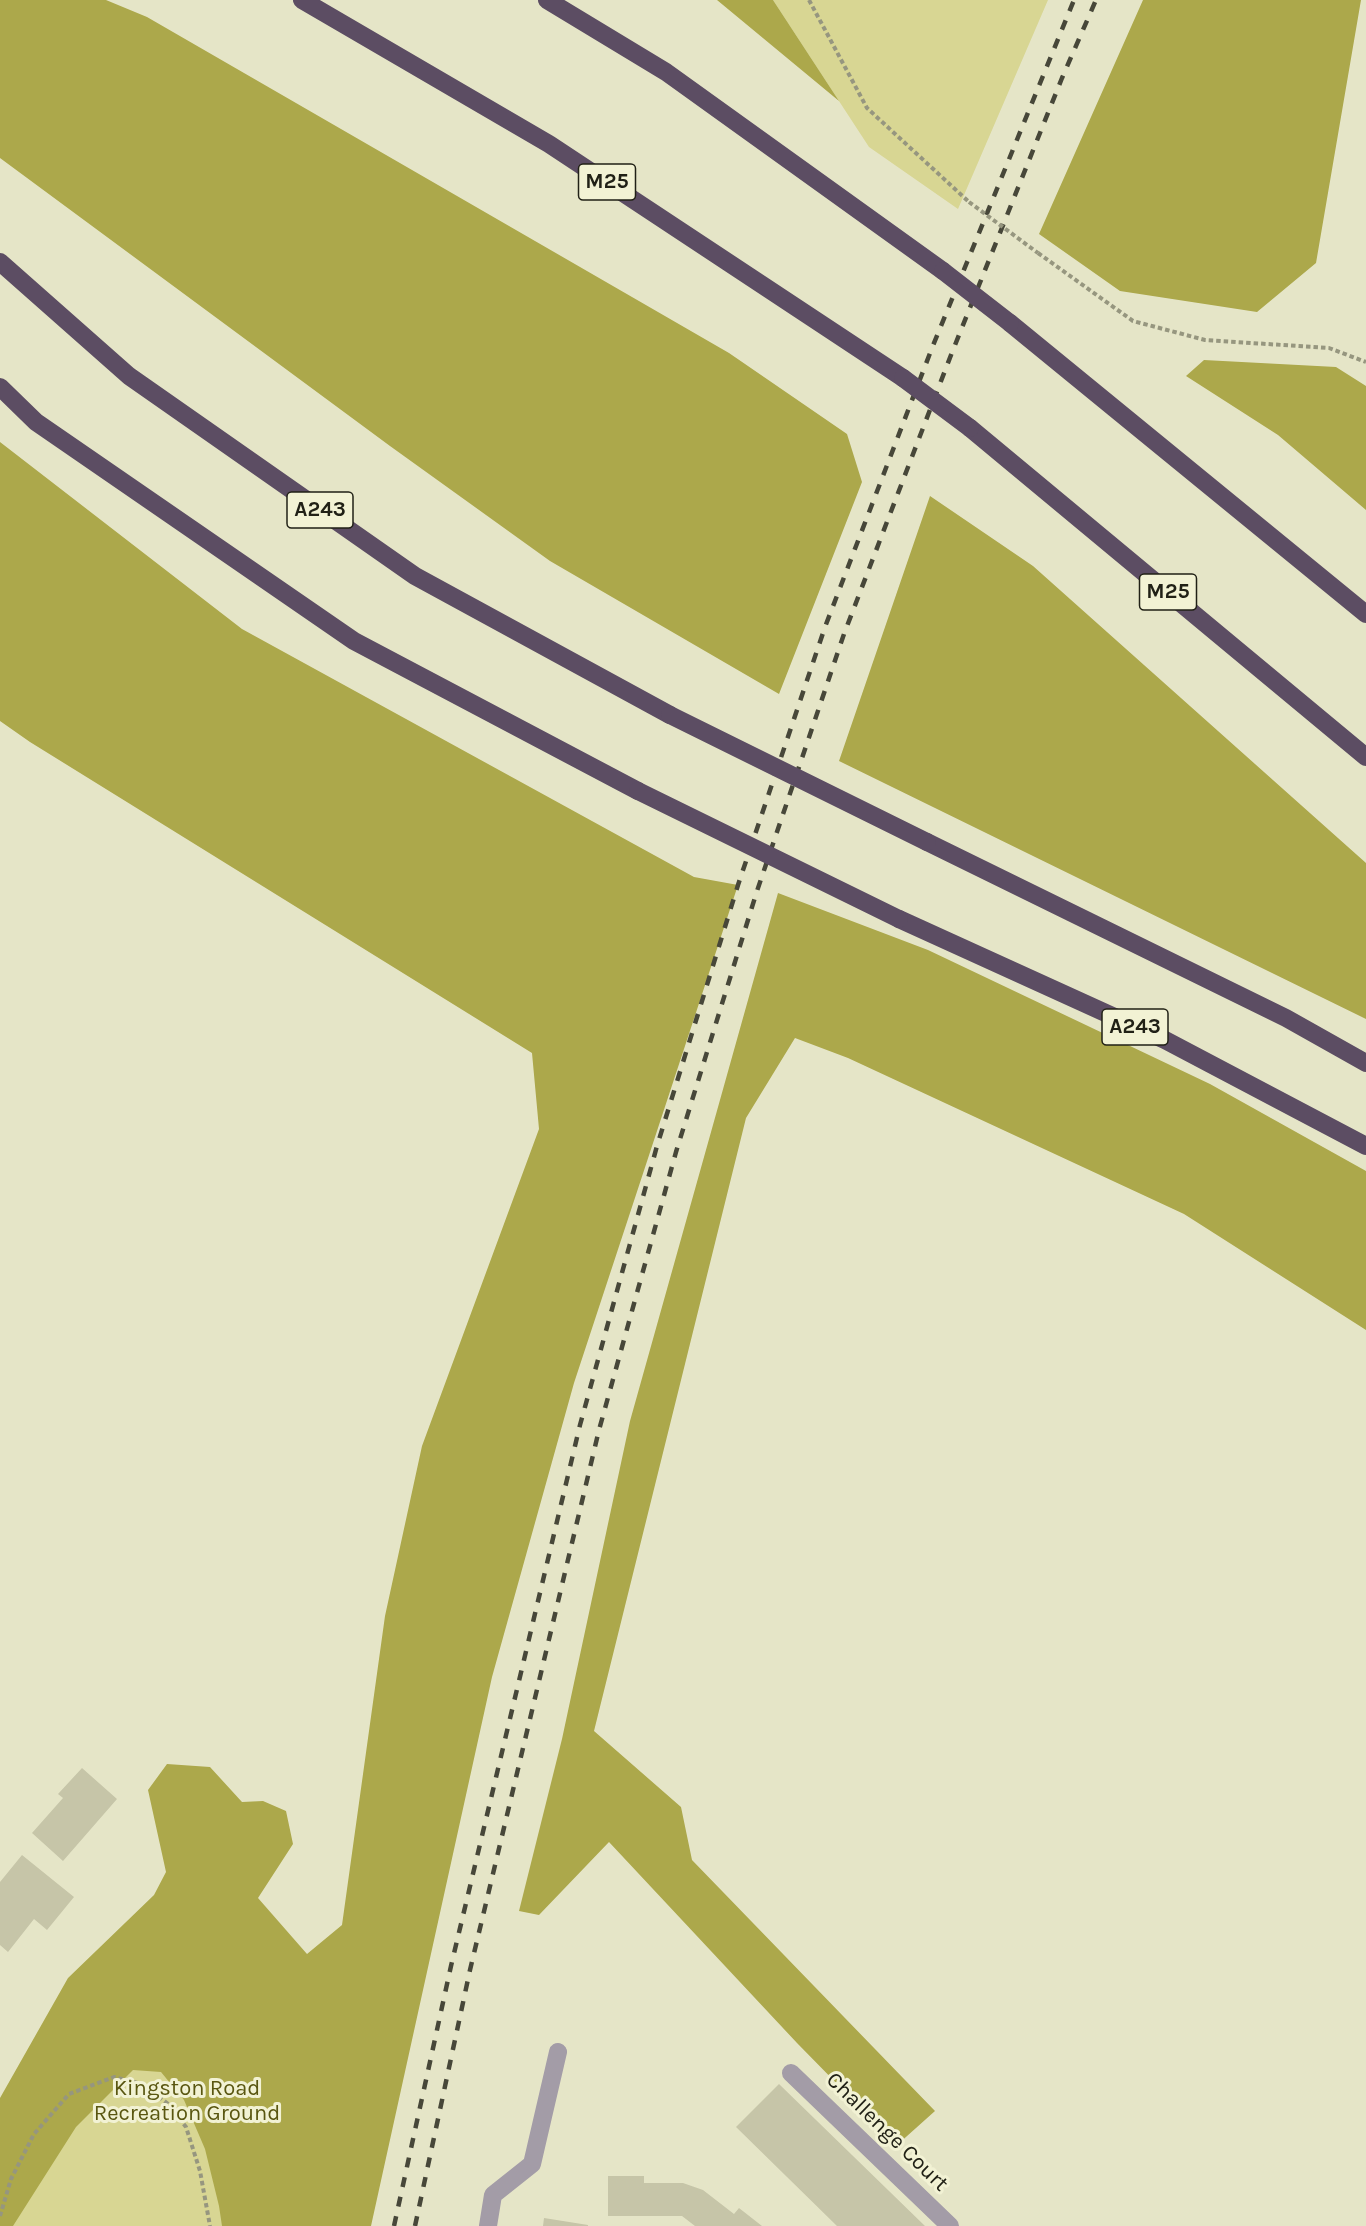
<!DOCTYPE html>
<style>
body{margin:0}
canvas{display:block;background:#e5e5c7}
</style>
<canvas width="1366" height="2226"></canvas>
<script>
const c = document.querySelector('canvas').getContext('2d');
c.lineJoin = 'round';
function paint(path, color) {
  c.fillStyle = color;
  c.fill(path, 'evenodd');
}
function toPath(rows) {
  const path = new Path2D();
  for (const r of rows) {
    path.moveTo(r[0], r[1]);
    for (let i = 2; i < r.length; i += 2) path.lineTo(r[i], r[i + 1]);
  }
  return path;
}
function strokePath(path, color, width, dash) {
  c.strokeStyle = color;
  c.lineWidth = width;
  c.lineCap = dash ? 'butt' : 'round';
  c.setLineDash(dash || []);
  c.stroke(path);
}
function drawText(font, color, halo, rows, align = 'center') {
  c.font = font + ' Karla,sans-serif';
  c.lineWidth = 6;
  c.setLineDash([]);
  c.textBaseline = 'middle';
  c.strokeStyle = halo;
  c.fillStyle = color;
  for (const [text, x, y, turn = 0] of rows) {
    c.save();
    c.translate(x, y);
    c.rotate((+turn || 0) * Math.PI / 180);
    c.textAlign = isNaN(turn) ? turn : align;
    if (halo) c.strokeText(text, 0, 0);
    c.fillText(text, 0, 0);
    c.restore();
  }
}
paint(toPath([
 [773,0,1048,0,958,209,869,147],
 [174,1908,371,2226,0,2226]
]), '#d8d693');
paint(toPath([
 [0,0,106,0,147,17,729,353,847,434,862,482,779,694,550,561,390,446,0,158],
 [717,0,773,0,839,101],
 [1143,0,1361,0,1316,263,1257,312,1120,291,1039,234],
 [1204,360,1336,367,1366,386,1366,510,1278,435,1186,376],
 [0,442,242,629,694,877,738,885,574,1383,492,1677,371,2226,222,2226,219,2206,205,2149,184,2100,161,2072,133,2070,76,2127,13,2226,0,2226,0,2098,68,1978,154,1895,166,1872,148,1790,167,1764,210,1767,242,1802,263,1801,286,1811,293,1844,258,1898,307,1954,342,1925,385,1616,422,1446,539,1129,532,1053,30,742,0,721],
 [930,496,1033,566,1366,863,1366,1019,839,761],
 [778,893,928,950,1210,1084,1366,1171,1366,1330,1184,1214,848,1058,795,1038,746,1118,594,1731,681,1807,692,1860,935,2111,897,2145,797,2043,609,1842,539,1915,519,1911,562,1739,630,1421]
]), '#aca84b');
paint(toPath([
 [82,1768,117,1799,63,1861,32,1833,63,1798,58,1794],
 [22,1855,74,1897,47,1930,34,1919,8,1952,0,1945,0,1882],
 [779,2084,925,2226,837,2226,736,2127],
 [608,2176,644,2176,644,2183,683,2183,703,2190,734,2214,739,2208,762,2226,695,2226,682,2216,608,2216],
 [544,2218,588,2225,588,2226,543,2226]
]), '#c6c5a8');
strokePath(toPath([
 [809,0,867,108,969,202],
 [1038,253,1133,321,1205,340,1329,348,1366,362],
 [0,2216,11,2179,34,2134,69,2094,114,2077,142,2084,167,2103,186,2127,200,2171,210,2226]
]), '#96967f', 4, [4.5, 3]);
strokePath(toPath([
 [791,2073,950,2226],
 [488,2226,493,2195,532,2164,558,2052]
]), '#a39ca7', 18);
strokePath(toPath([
 [302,0,549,144,903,378],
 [547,0,666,72,943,271],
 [0,262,129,376,415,576,670,715],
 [1010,323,1366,614],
 [0,387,36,422,354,641,638,791],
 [970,428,1366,757],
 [927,842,1286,1018,1366,1063],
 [899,919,1165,1040,1366,1146]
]), '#5c4d63', 18);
strokePath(toPath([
 [394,2226,451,1966,580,1425,657,1146,738,885,825,627,932,348,1074,0],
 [415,2226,470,1970,599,1430,676,1152,757,891,844,634,951,355,1062,78,1096,0]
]), '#474739', 4.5, [10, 10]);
strokePath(toPath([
 [969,202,1038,253]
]), '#96967f', 4, [4.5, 3]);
strokePath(toPath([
 [943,271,1010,323],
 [903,378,970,428],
 [670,715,927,842],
 [638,791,899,919]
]), '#5c4d63', 18);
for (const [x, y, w] of [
 [607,182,57],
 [320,510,66],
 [1168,592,57],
 [1135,1027,66]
]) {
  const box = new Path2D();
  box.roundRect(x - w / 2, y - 18, w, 36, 4.5);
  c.fillStyle = '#f2f2d4';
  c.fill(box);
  strokePath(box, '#212116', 1.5);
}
drawText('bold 21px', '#212116', null, [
 ["M25",607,182],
 ["A243",320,510],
 ["M25",1168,592],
 ["A243",1135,1027]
]);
drawText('22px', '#595610', '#f2f2d4', [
 ["Kingston Road",187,2089],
 ["Recreation Ground",187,2114]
]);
drawText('22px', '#212116', '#f2f2d4', [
 ["Challenge Court",887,2132,44]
]);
</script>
